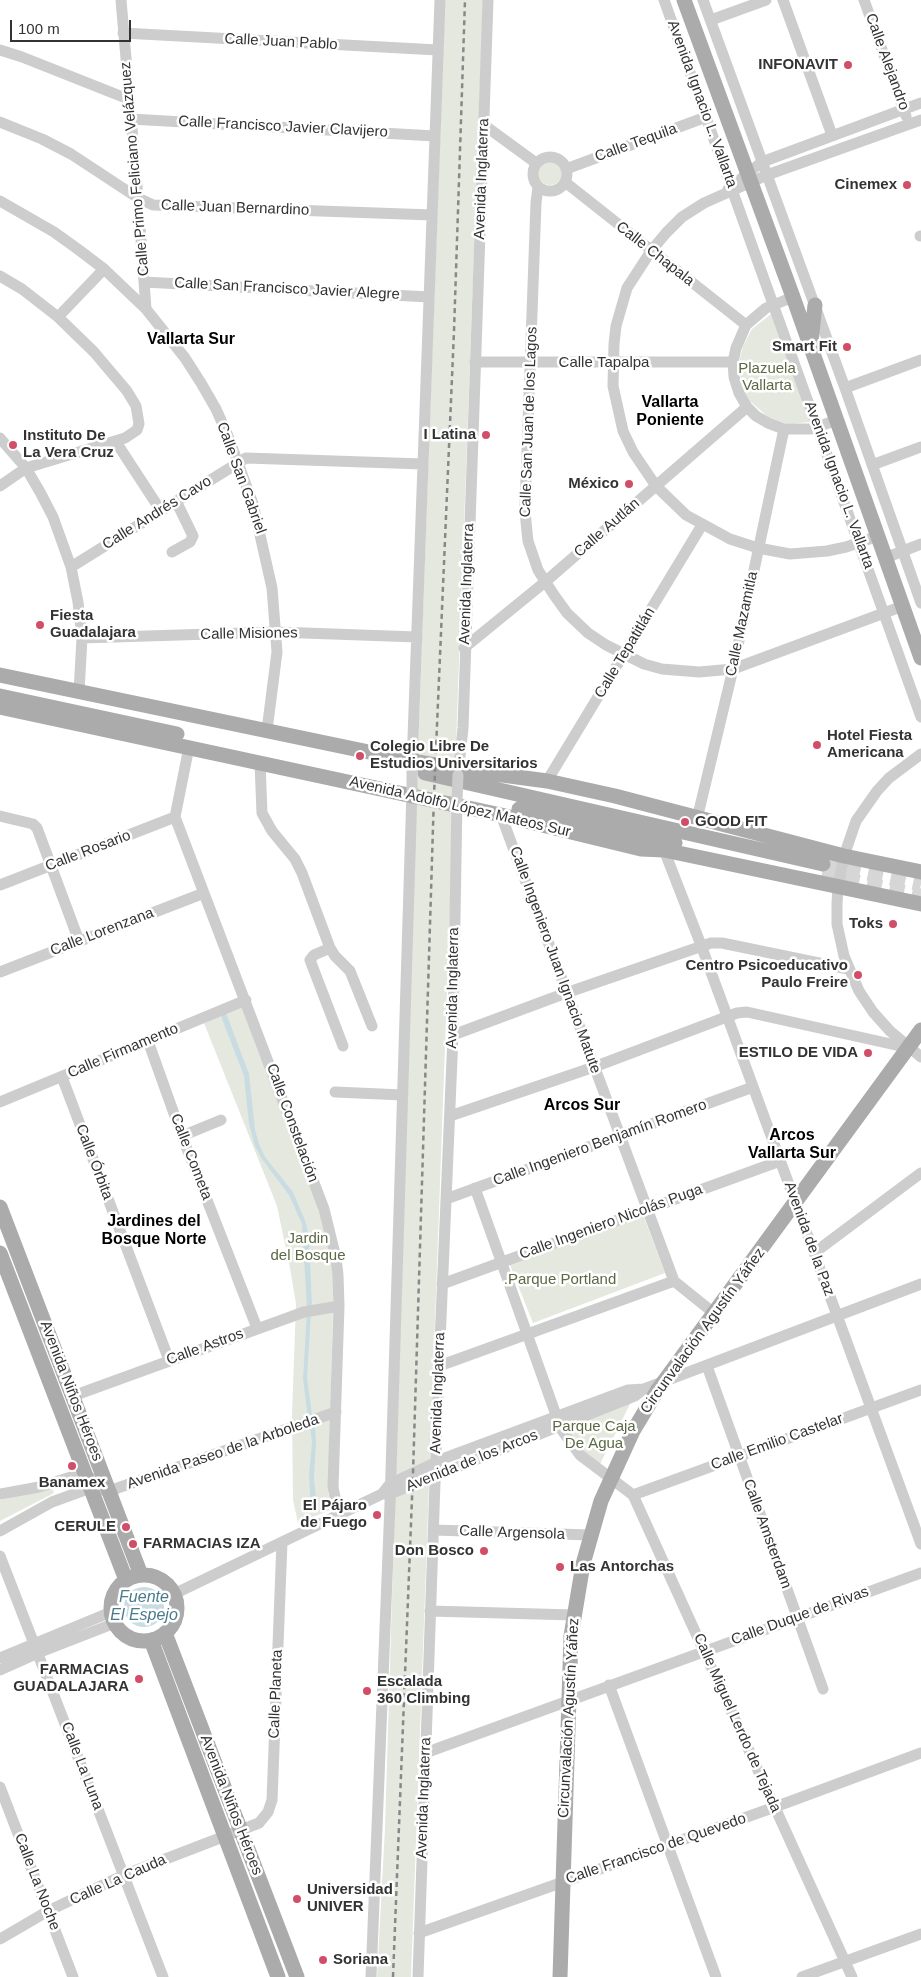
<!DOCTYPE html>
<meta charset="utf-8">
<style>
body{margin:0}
#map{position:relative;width:921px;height:1977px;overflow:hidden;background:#fff;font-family:Arial,sans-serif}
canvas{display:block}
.scale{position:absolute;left:10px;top:20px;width:121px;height:22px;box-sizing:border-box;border:2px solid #333;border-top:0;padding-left:6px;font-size:15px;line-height:18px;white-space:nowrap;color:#333;-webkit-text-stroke:4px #fff;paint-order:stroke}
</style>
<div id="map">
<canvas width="921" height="1977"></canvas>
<div class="scale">100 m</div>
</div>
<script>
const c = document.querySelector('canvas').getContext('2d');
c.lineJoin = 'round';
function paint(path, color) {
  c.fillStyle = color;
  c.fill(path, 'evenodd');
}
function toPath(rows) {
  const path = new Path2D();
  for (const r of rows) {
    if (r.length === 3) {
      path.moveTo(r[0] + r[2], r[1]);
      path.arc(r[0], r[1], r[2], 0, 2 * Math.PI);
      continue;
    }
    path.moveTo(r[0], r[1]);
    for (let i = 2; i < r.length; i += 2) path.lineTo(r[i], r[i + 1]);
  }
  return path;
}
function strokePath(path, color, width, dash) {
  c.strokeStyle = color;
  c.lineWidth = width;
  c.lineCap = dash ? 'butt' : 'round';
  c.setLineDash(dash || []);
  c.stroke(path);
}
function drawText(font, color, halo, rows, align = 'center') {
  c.font = font + ' Arial,sans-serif';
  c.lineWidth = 5;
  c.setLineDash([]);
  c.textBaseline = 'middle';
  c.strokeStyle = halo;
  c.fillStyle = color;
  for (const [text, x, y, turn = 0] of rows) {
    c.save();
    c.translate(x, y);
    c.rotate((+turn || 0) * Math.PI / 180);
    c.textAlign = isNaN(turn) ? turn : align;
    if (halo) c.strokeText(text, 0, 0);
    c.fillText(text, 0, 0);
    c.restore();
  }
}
paint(toPath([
 [445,0,483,0,476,196,411,1977,377,1977,385,1828,418,750],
 [550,173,12],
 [771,314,810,422,788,424,768,417,750,401,741,384,739,362,743,346,752,329],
 [241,1002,322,1217,329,1245,334,1275,328,1493,333,1509,298,1523,293,1500,292,1414,296,1304,290,1268,277,1206,204,1023],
 [643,1215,665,1273,533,1323,510,1265],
 [632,1400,600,1464,592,1459,572,1441,563,1428],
 [52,1488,54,1493,0,1521,0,1500]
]), '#e4e8de');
paint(toPath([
 [226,1013,249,1074,255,1130,259,1144,265,1157,293,1192,306,1223,309,1239,312,1307,307,1307,302,1224,289,1195,262,1159,255,1146,249,1124,244,1076,221,1016],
 [311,1311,307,1377,312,1415,308,1417,303,1379,307,1312],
 [312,1424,315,1425,316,1442,314,1479,317,1507,311,1509,309,1476,312,1442,310,1426],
 [144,1607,20]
]), '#c8dce2');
strokePath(toPath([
 [823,864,921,884],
 [822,874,921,896]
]), '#d6d6d6', 15, [15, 8]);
strokePath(toPath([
 [121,0,138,198,146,309],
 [664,0,921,717],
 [703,0,845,388,921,603],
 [783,0,832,135],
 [864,0,906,116],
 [711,20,766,0],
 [123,33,438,50],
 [0,50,22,57,128,99],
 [130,119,435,136],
 [0,122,42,139,71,154,138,198,153,205,432,215],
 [484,125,536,163],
 [550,174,17],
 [566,169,706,117],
 [565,182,746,325],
 [538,187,536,203,525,506,526,522,528,541,538,570,554,595,567,613,588,633,606,645,644,664,662,669,699,672,733,669,903,606],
 [728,189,762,162,921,103],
 [0,201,54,232,79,250,104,269,146,309,185,358,201,383,216,409,228,436,253,504,272,588,277,652,267,730],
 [920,236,921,236],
 [0,276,22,289,58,317,94,352,127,391,136,406,139,424,137,430,125,438,26,468,0,486],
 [144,282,429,297],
 [793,297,766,308,746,325,736,348,733,362,734,377,739,393,747,407,756,416,768,423,784,429,811,429,837,420],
 [58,317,104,269],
 [475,362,733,362],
 [845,388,921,360],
 [0,438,26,468,40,492,53,517,71,567,78,602,82,638,79,692],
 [116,442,161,511],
 [872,465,921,447],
 [878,536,846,547,827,551,790,554,758,548,730,539,686,515,656,486,633,452,623,431,613,386,614,344,616,326,627,288,651,251,666,233,682,217,704,203,767,175,921,120],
 [172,552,190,542,193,536,176,501],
 [885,558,921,544],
 [71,567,246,458,423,464],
 [82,638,276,632,417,637],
 [464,648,545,582,747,407],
 [189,747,175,817,324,1209,336,1258,338,1275,339,1306,333,1487,335,1497,342,1513],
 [921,754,889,778,877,791,856,821,844,856,838,886,837,904,837,924,844,956,859,991,873,1012,890,1031,921,1057],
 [260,763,262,813,272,831,295,859,302,873,330,948,335,956,350,971,372,1026],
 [412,765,440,0],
 [458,775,463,728,488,0],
 [547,781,702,525],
 [501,815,674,1281,715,1314],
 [0,816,33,824,37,828,79,941],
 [697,819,733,669,784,429],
 [664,850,701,945,921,1544],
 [0,885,175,817],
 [330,948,314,955,310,960,343,1046],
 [0,972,204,893],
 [453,1035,566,993,711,943,722,943,848,969],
 [148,1041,182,1136,257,1328],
 [62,1077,169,1360],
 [335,1092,403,1095],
 [0,1102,246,1000],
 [450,1116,594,1067,737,1013,747,1012,909,1048],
 [182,1136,221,1120],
 [475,1188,561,1429,580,1455,633,1495,852,1977],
 [446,1199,753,1087],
 [814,1253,921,1173],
 [442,1284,780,1161],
 [439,1366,674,1281],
 [707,1366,823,1689],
 [73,1396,304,1312,339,1306],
 [0,1494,39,1487,71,1477,91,1478],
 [382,1494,390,1494,635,1396,644,1389,921,1284],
 [633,1495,921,1390],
 [434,1530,590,1535],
 [0,1531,52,1502,85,1490,91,1488,109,1491,336,1412],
 [0,1556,163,1977],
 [174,1594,382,1494,390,1484,445,1458,628,1390,644,1389],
 [430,1611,573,1615],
 [0,1658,111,1612],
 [0,1670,38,1653,115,1623],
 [609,1685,716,1977],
 [425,1753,921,1573],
 [0,1787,73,1977],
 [419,1933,775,1807,921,1753],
 [0,1939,48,1911,124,1875,259,1823,268,1812,272,1800,282,1542],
 [371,1977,390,1504,412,790],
 [418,1977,439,1366,453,1035,457,800],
 [802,1977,921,1934]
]), '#cdcdcd', 11);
strokePath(toPath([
 [684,0,793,297,921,658],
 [811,342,815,305],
 [0,675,412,761,458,769,547,781,615,796,844,856,921,872],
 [0,696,177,734],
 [0,707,501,815,641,849,664,850,921,904],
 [425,773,823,864],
 [519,809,675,843],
 [0,1207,141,1575],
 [0,1253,126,1580],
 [144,1608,33],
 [165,1633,297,1977],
 [151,1640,278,1977],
 [560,1977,571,1636,583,1564,601,1501,633,1431,657,1391,921,1030]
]), '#ababab', 15);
strokePath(toPath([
 [393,1977,413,1473,434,795,454,331,465,0]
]), '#888', 2.5, [5, 4]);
strokePath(toPath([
 [412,790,412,765],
 [457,800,458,775]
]), '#cdcdcd', 11);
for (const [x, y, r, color] of [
 [848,65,5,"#d14e68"],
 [907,185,5,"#d14e68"],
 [847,347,5,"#d14e68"],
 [486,435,5,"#d14e68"],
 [13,445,5,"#d14e68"],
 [629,484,5,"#d14e68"],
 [40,625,5,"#d14e68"],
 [817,745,5,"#d14e68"],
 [360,756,5,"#d14e68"],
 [685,822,5,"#d14e68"],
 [893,924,5,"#d14e68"],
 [858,975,5,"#d14e68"],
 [868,1053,5,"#d14e68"],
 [72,1466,5,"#d14e68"],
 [377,1515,5,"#d14e68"],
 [126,1527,5,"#d14e68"],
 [133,1544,5,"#d14e68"],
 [484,1551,5,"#d14e68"],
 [560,1567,5,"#d14e68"],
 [139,1679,5,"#d14e68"],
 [367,1691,5,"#d14e68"],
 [297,1899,5,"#d14e68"],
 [323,1960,5,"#d14e68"]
]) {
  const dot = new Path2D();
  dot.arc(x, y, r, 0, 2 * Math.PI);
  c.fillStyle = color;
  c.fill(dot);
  strokePath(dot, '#fff', 2);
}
drawText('15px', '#333', '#fff', [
 ["Calle Juan Pablo",281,42,3],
 ["Calle Alejandro",887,62,70],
 ["Avenida Ignacio L. Vallarta",702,104,70],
 ["Calle Francisco Javier Clavijero",283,127,3],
 ["Calle Tequila",636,143,-20],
 ["Calle Primo Feliciano Velázquez",135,169,-95],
 ["Avenida Inglaterra",482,179,-88],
 ["Calle Juan Bernardino",235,208,2],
 ["Calle Chapala",655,254,38],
 ["Calle San Francisco Javier Alegre",287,289,3],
 ["Calle Tapalpa",604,363],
 ["Calle San Juan de los Lagos",529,422,-88],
 ["Calle San Gabriel",241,478,70],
 ["Avenida Ignacio L. Vallarta",839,485,70],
 ["Calle Andrés Cavo",157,513,-32],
 ["Calle Autlán",607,528,-41],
 ["Avenida Inglaterra",467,584,-88],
 ["Calle Mazamitla",742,624,-78],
 ["Calle Misiones",249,634,-1],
 ["Calle Tepatitlán",625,653,-59],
 ["Avenida Adolfo López Mateos Sur",460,807,13],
 ["Calle Rosario",88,851,-21],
 ["Calle Lorenzana",102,932,-21],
 ["Calle Ingeniero Juan Ignacio Matute",555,960,70],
 ["Avenida Inglaterra",453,988,-89],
 ["Calle Firmamento",123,1051,-23],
 ["Calle Constelación",292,1123,70],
 ["Calle Ingeniero Benjamín Romero",600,1143,-20],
 ["Calle Cometa",191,1157,69],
 ["Calle Órbita",94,1162,69],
 ["Calle Ingeniero Nicolás Puga",611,1222,-20],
 ["Avenida de la Paz",809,1239,70],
 ["Circunvalación Agustín Yáñez",703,1331,-54],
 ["Calle Astros",205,1347,-20],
 ["Avenida Niños Héroes",71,1391,69],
 ["Avenida Inglaterra",438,1393,-88],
 ["Calle Emilio Castelar",777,1442,-20],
 ["Avenida Paseo de la Arboleda",223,1452,-19],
 ["Avenida de los Arcos",472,1461,-22],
 ["Calle Argensola",512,1533,2],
 ["Calle Amsterdam",767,1534,70],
 ["Calle Duque de Rivas",800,1616,-20],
 ["Calle Planeta",276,1694,-88],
 ["Circunvalación Agustín Yáñez",569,1718,-87],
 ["Calle Miguel Lerdo de Tejada",737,1723,66],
 ["Calle La Luna",82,1766,69],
 ["Avenida Inglaterra",424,1798,-88],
 ["Avenida Niños Héroes",231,1805,69],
 ["Calle Francisco de Quevedo",656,1849,-19],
 ["Calle La Cauda",118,1880,-24],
 ["Calle La Noche",37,1882,69]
]);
drawText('bold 15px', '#333', '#fff', [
 ["INFONAVIT",838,65],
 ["Cinemex",897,185],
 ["Smart Fit",837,347],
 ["I Latina",476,435],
 ["Instituto De",23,436,"left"],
 ["La Vera Cruz",23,453,"left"],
 ["México",619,484],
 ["Fiesta",50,616,"left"],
 ["Guadalajara",50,633,"left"],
 ["Hotel Fiesta",827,736,"left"],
 ["Americana",827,753,"left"],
 ["Colegio Libre De",370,747,"left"],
 ["Estudios Universitarios",370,764,"left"],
 ["GOOD FIT",695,822,"left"],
 ["Toks",883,924],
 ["Centro Psicoeducativo",848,966],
 ["Paulo Freire",848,983],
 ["ESTILO DE VIDA",858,1053],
 ["Banamex",72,1483,"center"],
 ["El Pájaro",367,1506],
 ["de Fuego",367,1523],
 ["CERULE",116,1527],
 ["FARMACIAS IZA",143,1544,"left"],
 ["Don Bosco",474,1551],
 ["Las Antorchas",570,1567,"left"],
 ["FARMACIAS",129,1670],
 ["GUADALAJARA",129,1687],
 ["Escalada",377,1682,"left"],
 ["360 Climbing",377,1699,"left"],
 ["Universidad",307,1890,"left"],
 ["UNIVER",307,1907,"left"],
 ["Soriana",333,1960,"left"]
], 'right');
drawText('15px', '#5b6a45', '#fff', [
 ["Plazuela",767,369],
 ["Vallarta",767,386],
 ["Jardin",308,1239],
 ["del Bosque",308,1256],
 [".Parque Portland",560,1280],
 ["Parque Caja",594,1427],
 ["De Agua",594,1444]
]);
drawText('bold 16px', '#000', '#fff', [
 ["Vallarta Sur",191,340],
 ["Vallarta",670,403],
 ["Poniente",670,421],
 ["Arcos Sur",582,1106],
 ["Arcos",792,1136],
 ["Vallarta Sur",792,1154],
 ["Jardines del",154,1222],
 ["Bosque Norte",154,1240]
]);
drawText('italic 16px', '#4a7b8c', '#fff', [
 ["Fuente",144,1598],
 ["El Espejo",144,1616]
]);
</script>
